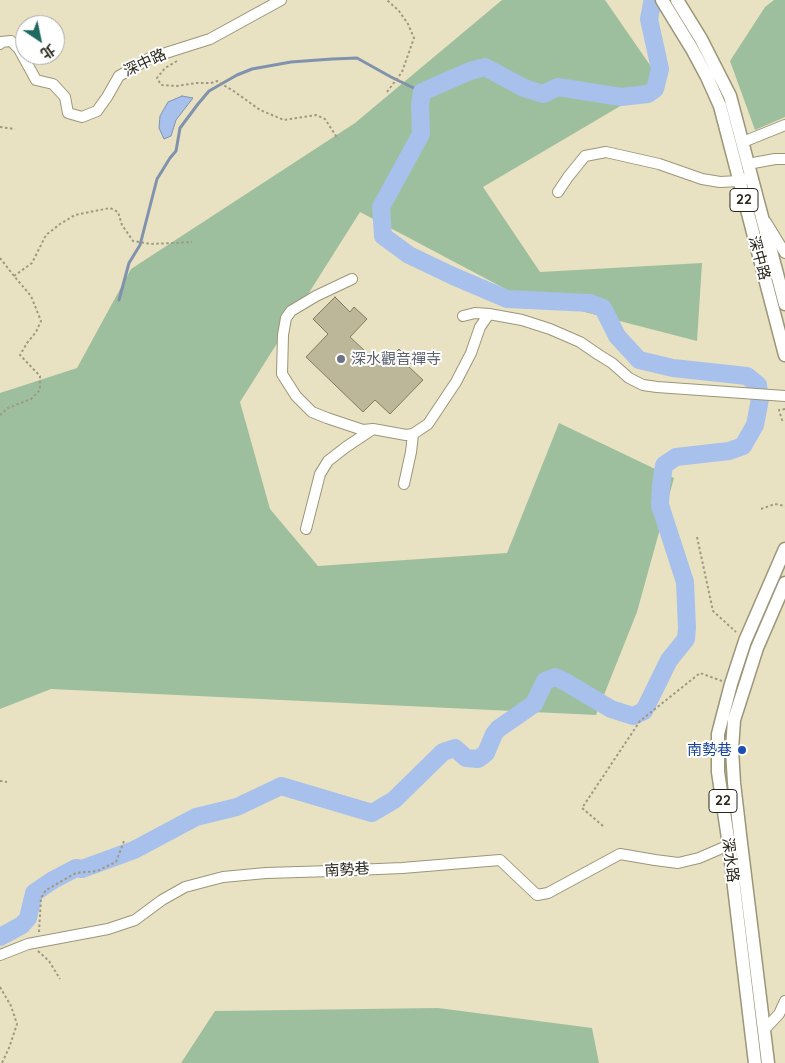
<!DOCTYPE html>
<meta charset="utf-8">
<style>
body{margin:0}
#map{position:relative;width:785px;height:1063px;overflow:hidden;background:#e8e2c3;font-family:Quicksand,"Noto Sans TC",sans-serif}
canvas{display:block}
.north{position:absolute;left:15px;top:15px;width:50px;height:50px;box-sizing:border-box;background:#fff;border:1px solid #a9a8a3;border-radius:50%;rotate:146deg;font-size:14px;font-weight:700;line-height:20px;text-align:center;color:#29261a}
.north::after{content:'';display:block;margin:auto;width:18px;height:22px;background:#1f6961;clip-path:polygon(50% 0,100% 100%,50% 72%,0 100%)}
</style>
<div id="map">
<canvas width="785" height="1063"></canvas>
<div class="north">北</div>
</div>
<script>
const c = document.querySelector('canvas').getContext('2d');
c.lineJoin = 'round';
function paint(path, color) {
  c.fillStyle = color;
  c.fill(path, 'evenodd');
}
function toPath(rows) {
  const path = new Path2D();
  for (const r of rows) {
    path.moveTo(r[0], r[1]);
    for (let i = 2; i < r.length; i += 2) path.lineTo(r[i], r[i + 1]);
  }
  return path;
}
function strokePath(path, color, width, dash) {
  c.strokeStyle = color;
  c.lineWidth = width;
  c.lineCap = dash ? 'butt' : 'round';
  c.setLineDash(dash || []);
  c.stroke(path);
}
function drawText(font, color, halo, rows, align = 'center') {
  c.font = font + ' Quicksand,"Noto Sans TC",sans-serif';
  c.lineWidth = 4;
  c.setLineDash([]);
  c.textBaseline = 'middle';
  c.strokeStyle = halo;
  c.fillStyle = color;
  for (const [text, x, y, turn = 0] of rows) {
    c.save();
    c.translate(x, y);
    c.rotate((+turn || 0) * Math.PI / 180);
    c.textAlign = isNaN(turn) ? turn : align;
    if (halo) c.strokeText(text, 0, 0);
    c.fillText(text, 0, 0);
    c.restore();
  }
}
paint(toPath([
 [502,0,605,0,661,81,617,108,483,187,540,272,702,263,697,341,515,294,360,212,240,402,270,509,318,566,507,553,559,423,674,478,637,612,596,715,51,689,0,709,0,393,77,368,131,269,355,123],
 [774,0,785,0,785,117,755,130,730,61,765,7],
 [438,1008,592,1028,599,1063,181,1063,215,1011]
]), '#9ebf9e');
const water = toPath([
 [182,96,193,98,176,120,171,136,164,139,159,128,160,116,168,102,182,96]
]);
paint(water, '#a7c0ec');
strokePath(water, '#8192ad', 1);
strokePath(toPath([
 [119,300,129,263,140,245,157,179,170,158,176,151,180,128,198,104,209,91,237,75,252,69,291,62,332,59,357,58,391,77,422,92]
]), '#8192ad', 3);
strokePath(toPath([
 [0,937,22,925,28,918,34,893,53,880,76,868,82,869,134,850,196,817,237,807,281,786,372,813,394,800,443,752,455,748,466,758,478,759,486,753,494,734,498,729,534,704,545,681,555,677,562,680,611,709,633,716,644,711,669,660,686,639,687,628,685,582,660,505,661,486,664,465,676,457,729,451,743,446,755,425,760,399,758,385,747,376,673,368,639,360,617,336,603,308,590,303,507,299,453,276,409,255,383,236,381,207,421,134,420,105,422,92,470,71,485,67,524,88,543,94,558,87,621,97,648,94,655,89,660,69,649,19,652,3,653,0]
]), '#a7c0ec', 18);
const building = toPath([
 [335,297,350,312,354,307,367,319,350,337,382,367,399,349,412,362,408,366,423,380,390,414,375,400,363,412,306,357,328,334,313,319,335,297]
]);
paint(building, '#bdb799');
strokePath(building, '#817a5e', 1);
const minor = toPath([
 [0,44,1,42,11,41,19,49,36,80,53,84,65,97,68,113,82,117,97,111,107,97,119,76,150,58,210,39,281,0],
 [743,142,785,125],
 [748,164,775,159,785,159],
 [558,192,568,177,585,156,606,152,659,164,702,179,720,182,739,181,745,179],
 [766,222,785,253],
 [352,279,316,296,291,311,286,318,283,335,282,374,296,396,312,412,327,418,363,430,373,429,406,435,413,434,428,424,456,382,471,353,480,327,489,314],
 [463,316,475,313,489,314,522,320,550,329,580,342,599,355,612,363,629,378,643,385,657,387,785,396],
 [404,484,411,452,413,434],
 [306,529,320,474,328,461,346,447,373,429],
 [0,955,28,944,108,929,135,920,162,900,185,887,223,877,266,873,332,871,402,868,500,860,537,895,548,893,620,854,655,860,678,863,699,858,729,845,736,844],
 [764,1030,779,1014,785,1001]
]);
const major = toPath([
 [662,0,692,49,707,77,720,106,785,355],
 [677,0,701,39,730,96,785,304],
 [755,1063,729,845,718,772,718,734,731,684,745,641,785,549],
 [768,1063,741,843,734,783,732,749,734,720,757,648,785,583]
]);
strokePath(minor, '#9c9679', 12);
strokePath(major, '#9c9679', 15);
strokePath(toPath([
 [177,61,165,68,157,78,161,85,177,86,196,83,211,83,217,81,235,92,260,110,284,120,316,115,325,119,338,139],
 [387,92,402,72,414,38,408,24,399,11,387,0],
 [0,127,15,129],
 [0,258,14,276,31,296,41,321,36,332,27,343,20,355,40,376,40,390,31,399,8,408,0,415],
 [14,276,32,263,46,235,60,224,75,215,110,208,118,212,122,225,133,241,151,244,192,242],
 [785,409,779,410,782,420,785,419],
 [761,509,775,504,785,506],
 [697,537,713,611,736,632],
 [0,781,7,782],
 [603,826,582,808,640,721,700,673,722,681],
 [39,932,41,898,46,890,76,873,97,871,116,862,124,841],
 [38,951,49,961,60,979],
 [0,987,11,1006,17,1024,9,1048,2,1063]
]), '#9e9982', 2, [2.5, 2.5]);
strokePath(minor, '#fff', 10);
strokePath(major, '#fff', 12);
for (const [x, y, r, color] of [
 [341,359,5,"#6b7280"],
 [742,750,5,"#1a4fb4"]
]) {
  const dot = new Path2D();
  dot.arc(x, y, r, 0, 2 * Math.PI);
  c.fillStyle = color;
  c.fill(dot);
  strokePath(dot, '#fff', 2);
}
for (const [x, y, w] of [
 [744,200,28],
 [723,801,28]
]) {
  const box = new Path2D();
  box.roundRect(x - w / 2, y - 11.5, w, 23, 4);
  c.fillStyle = '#fff';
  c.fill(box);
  strokePath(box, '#29261a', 1);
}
drawText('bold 14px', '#29261a', null, [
 ["22",744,200],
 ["22",723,801]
]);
drawText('15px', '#29261a', '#fff', [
 ["深中路",145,63,-25],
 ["深中路",759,258,75],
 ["深水路",730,860,83],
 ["南勢巷",347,870,-3]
]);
drawText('15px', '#5b616d', '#fff', [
 ["深水觀音禪寺",351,359]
], 'left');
drawText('15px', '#164399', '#fff', [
 ["南勢巷",732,750]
], 'right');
</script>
